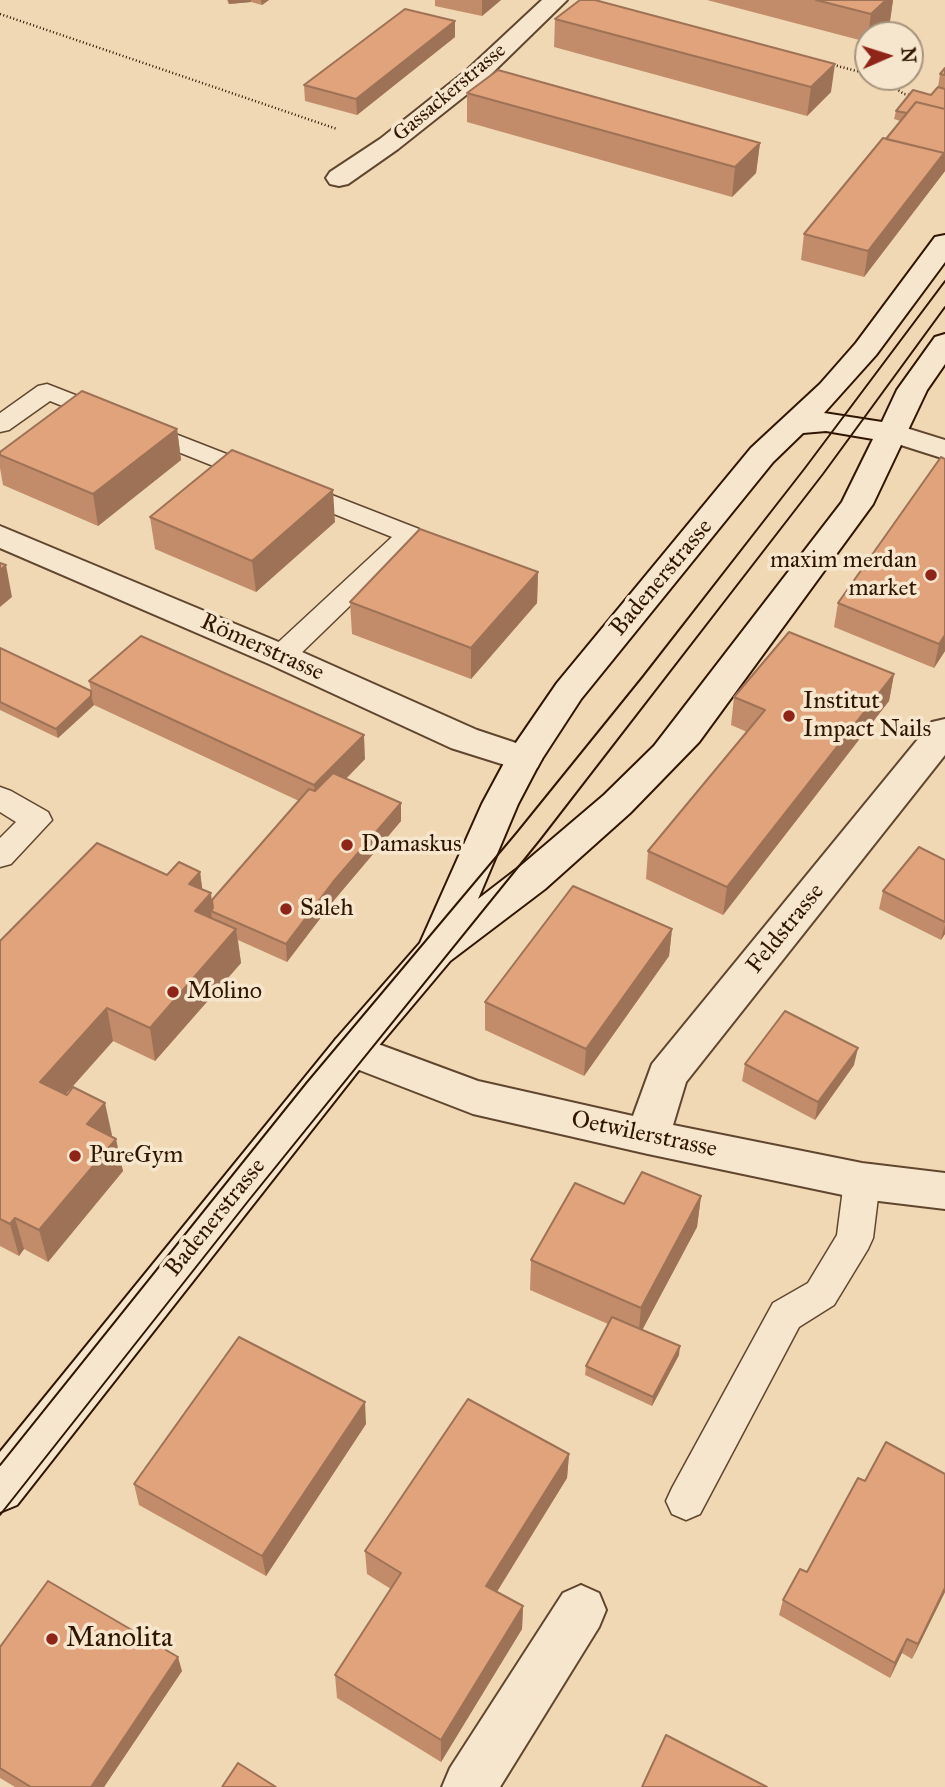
<!DOCTYPE html>
<meta charset="utf-8">
<style>
body{margin:0}
#map{position:relative;width:945px;height:1787px;overflow:hidden;background:#f1d8b4;font-family:"IM FELL Great Primer",serif}
canvas{display:block}
.north{position:absolute;left:854px;top:21px;width:70px;height:70px;box-sizing:border-box;background:#f6e6ce;border:2px solid #a7937c;border-radius:50%;rotate:87deg;font-size:19px;font-weight:700;line-height:28px;text-align:center;color:#301602}
.north::after{content:'';display:block;margin:auto;width:24px;height:32px;background:#8f2418;clip-path:polygon(50% 0,100% 100%,50% 72%,0 100%)}
</style>
<div id="map">
<canvas width="945" height="1787"></canvas>
<div class="north">N</div>
</div>
<script>
const c = document.querySelector('canvas').getContext('2d');
c.lineJoin = 'round';
function toPath(rows) {
  const path = new Path2D();
  for (const r of rows) {
    path.moveTo(r[0], r[1]);
    for (let i = 2; i < r.length; i += 2) path.lineTo(r[i], r[i + 1]);
  }
  return path;
}
function strokePath(path, color, width, dash) {
  c.strokeStyle = color;
  c.lineWidth = width;
  c.lineCap = dash ? 'butt' : 'round';
  c.setLineDash(dash || []);
  c.stroke(path);
}
function paint(path, color) {
  c.fillStyle = color;
  c.fill(path, 'evenodd');
}
function drawText(font, color, halo, rows, align = 'center') {
  c.font = font + ' "IM FELL Great Primer",serif';
  c.lineWidth = 7;
  c.setLineDash([]);
  c.textBaseline = 'middle';
  c.strokeStyle = halo;
  c.fillStyle = color;
  for (const [text, x, y, turn = 0] of rows) {
    c.save();
    c.translate(x, y);
    c.rotate((+turn || 0) * Math.PI / 180);
    c.textAlign = isNaN(turn) ? turn : align;
    if (halo) c.strokeText(text, 0, 0);
    c.fillText(text, 0, 0);
    c.restore();
  }
}
const lane = toPath([
 [47,384,419,529,423,535,291,663,281,665,271,663,267,656,271,649,392,537,50,401,9,430,0,432,0,413,38,386,47,384],
 [0,787,11,791,48,812,52,820,11,864,0,867,0,838,16,822,0,812,0,787],
 [862,1166,875,1171,880,1181,873,1238,868,1249,834,1305,799,1327,700,1514,686,1520,672,1514,666,1501,672,1488,773,1303,808,1283,837,1235,844,1181,849,1171,862,1166]
]);
const street = toPath([
 [542,0,567,0,485,80,398,149,348,184,339,186,330,184,326,178,330,172,380,139,467,70,542,0],
 [890,423,945,440,945,459,879,438,875,432,879,426,890,423],
 [0,526,293,648,477,730,537,750,542,759,537,768,524,771,451,748,269,664,0,548,0,526],
 [945,719,945,755,686,1082,673,1125,862,1163,945,1173,945,1209,862,1199,648,1154,473,1114,336,1061,330,1050,336,1039,351,1034,478,1081,633,1116,652,1064,932,722,945,719],
 [581,1585,599,1593,606,1610,599,1627,500,1787,442,1787,450,1768,563,1593,581,1585]
]);
const secondary = toPath([
 [945,235,945,262,876,355,824,413,882,422,897,390,935,337,945,334,945,364,927,390,873,504,699,742,630,813,545,889,450,961,366,1061,17,1505,0,1512,0,1452,336,1039,420,943,482,804,511,750,557,683,751,448,820,384,856,343,935,237,945,235],
 [826,431,873,439,842,502,654,746,604,795,517,869,478,899,518,804,540,762,581,699,773,462,803,433,826,431]
]);
strokePath(lane, '#60462e', 3);
strokePath(street, '#60462e', 4);
strokePath(secondary, '#301602', 4);
strokePath(toPath([
 [0,14,337,129],
 [830,64,868,74],
 [878,77,904,94,914,96]
]), '#301602', 2.5, [1, 2.5]);
paint(lane, '#f6e6ce');
paint(street, '#f6e6ce');
paint(secondary, '#f6e6ce');
strokePath(toPath([
 [0,1465,307,1082,517,832,643,676,805,468,945,281],
 [0,1515,249,1200,540,840,823,474,945,307]
]), '#301602', 2);
paint(toPath([
 [227,0,269,0,262,5,251,2,229,4],
 [435,0,501,0,482,16,435,6],
 [707,0,893,0,890,21,874,35,868,35,868,41,867,42],
 [555,19,831,92,807,116,554,47],
 [455,21,455,37,357,115,305,101,304,85],
 [945,68,945,171,864,277,801,260,804,234,900,121,894,119,896,111,931,95,938,87,940,74],
 [467,93,760,143,756,173,732,197,467,122],
 [177,429,181,460,98,526,3,485,0,468,0,452],
 [945,459,945,651,934,668,834,627,838,603],
 [150,517,335,522,256,592,155,549],
 [538,572,537,603,471,679,352,634,350,602],
 [0,648,91,691,89,681,365,759,346,779,401,803,401,821,335,899,287,962,238,940,241,963,155,1061,113,1041,65,1095,112,1135,111,1136,123,1171,48,1262,24,1249,19,1256,0,1246,0,941,167,875,200,872,202,889,212,900,299,801,94,705,58,738,0,710],
 [894,674,889,701,723,915,646,879,648,851,747,732,731,725,734,697],
 [945,860,945,934,941,940,879,909,883,891],
 [672,929,669,956,584,1076,485,1030,485,1002],
 [745,1064,854,1065,815,1120,742,1081],
 [701,1196,697,1227,642,1330,679,1355,652,1406,585,1375,586,1366,608,1324,530,1290,531,1260],
 [366,1424,266,1576,139,1505,134,1484],
 [569,1454,567,1478,497,1592,523,1606,522,1629,441,1762,337,1698,335,1675,391,1589,367,1574,365,1551],
 [945,1592,912,1659,902,1653,890,1678,779,1615,783,1600],
 [0,1647,182,1671,104,1787,15,1787,0,1778]
]), '#c28c6a');
paint(toPath([
 [228,0,251,0,251,2,229,4],
 [261,0,269,0,262,5],
 [483,0,501,0,482,16,482,1],
 [886,0,893,0,890,21,874,35,868,35,868,41,867,42,871,14],
 [455,21,455,37,357,115,356,99],
 [835,64,831,92,807,116,811,87],
 [760,143,756,173,732,197,735,167],
 [944,153,945,154,945,171,864,277,868,251],
 [177,429,181,460,98,526,93,494],
 [333,490,335,522,256,592,252,561],
 [6,565,12,597,0,607,0,570],
 [538,572,537,603,471,679,471,648],
 [945,635,945,651,934,668,939,644],
 [894,674,889,701,723,915,727,887],
 [91,696,94,705,58,738,56,729],
 [364,735,365,759,316,809,314,785],
 [401,803,401,821,335,899,287,962,286,944,333,882],
 [200,872,204,901,211,893,213,912,211,911,213,928,200,944,189,884],
 [945,924,945,934,941,940],
 [236,929,241,963,155,1061,150,1028],
 [672,929,669,956,584,1076,586,1049],
 [107,1008,113,1041,48,1114,40,1082],
 [858,1048,854,1065,815,1120,818,1102],
 [105,1103,112,1135,94,1156,87,1124],
 [116,1139,123,1171,48,1262,39,1230],
 [701,1196,697,1227,638,1338,641,1308],
 [15,1218,24,1249,19,1256,10,1224],
 [680,1346,679,1355,652,1406,653,1397],
 [365,1402,366,1424,266,1576,262,1556],
 [569,1454,567,1478,486,1609,486,1586],
 [945,1588,945,1592,912,1659,918,1644],
 [523,1606,522,1629,441,1762,441,1740],
 [907,1639,902,1653,890,1678,895,1663],
 [178,1657,182,1671,104,1787,91,1787]
]), '#9e7256');
const building = toPath([
 [580,0,595,0,835,64,811,87,555,19,580,0],
 [816,0,886,0,871,14,816,0],
 [405,9,455,21,356,99,304,85,405,9],
 [945,68,945,75,940,74,945,68],
 [498,70,760,143,735,167,467,93,498,70],
 [938,87,945,89,945,109,916,102,907,113,896,111,913,90,931,95,938,87],
 [916,102,945,109,945,154,943,157,944,153,886,139,916,102],
 [883,138,944,153,868,251,804,234,883,138],
 [82,391,177,429,93,494,0,455,0,452,82,391],
 [232,450,333,490,252,561,150,517,232,450],
 [941,457,945,459,945,635,939,644,838,603,941,457],
 [420,529,538,572,471,648,350,602,420,529],
 [0,563,6,565,0,570,0,563],
 [789,632,894,674,727,887,648,851,765,710,734,697,789,632],
 [141,636,364,735,314,785,89,681,141,636],
 [0,648,91,691,91,696,56,729,0,702,0,648],
 [333,773,401,803,333,882,286,944,211,911,213,908,212,900,309,789,315,791,333,773],
 [97,843,167,875,179,862,200,872,189,884,211,893,195,911,236,929,150,1028,107,1008,40,1082,67,1095,73,1087,105,1103,87,1124,116,1139,39,1230,15,1218,10,1224,0,1219,0,941,97,843],
 [919,847,945,860,945,922,883,891,919,847],
 [573,886,672,929,586,1049,485,1002,573,886],
 [785,1011,858,1048,818,1102,745,1064,785,1011],
 [642,1172,701,1196,641,1308,531,1260,575,1183,624,1204,642,1172],
 [612,1317,680,1346,653,1397,586,1366,612,1317],
 [239,1337,365,1402,262,1556,134,1484,239,1337],
 [468,1399,569,1454,486,1586,523,1606,441,1740,335,1675,401,1573,365,1551,468,1399],
 [886,1442,945,1474,945,1588,918,1644,907,1639,895,1663,783,1600,800,1569,807,1572,858,1478,865,1481,886,1442],
 [48,1581,178,1657,91,1787,31,1787,0,1768,0,1647,48,1581],
 [666,1735,767,1787,642,1787,666,1735],
 [238,1763,276,1787,222,1787,238,1763]
]);
paint(building, '#e1a37b');
strokePath(building, '#9e7256', 2);
for (const [x, y, r, color] of [
 [931,575,7,"#8f2418"],
 [789,716,7,"#8f2418"],
 [347,845,7,"#8f2418"],
 [286,909,7,"#8f2418"],
 [173,992,7,"#8f2418"],
 [75,1156,7,"#8f2418"],
 [52,1639,7,"#8f2418"]
]) {
  const dot = new Path2D();
  dot.arc(x, y, r, 0, 2 * Math.PI);
  c.fillStyle = color;
  c.fill(dot);
  strokePath(dot, '#f6e6ce', 2.5);
}
drawText('21px', '#301602', '#f6e6ce', [
 ["Gassackerstrasse",450,93,-40]
]);
drawText('24px', '#301602', '#f6e6ce', [
 ["maxim merdan",917,561,"right"],
 ["market",917,589,"right"],
 ["Institut",803,702],
 ["Impact Nails",803,730],
 ["Damaskus",361,845],
 ["Saleh",300,909],
 ["Molino",187,992],
 ["PureGym",89,1156]
], 'left');
drawText('24px', '#301602', '#f6e6ce', [
 ["Badenerstrasse",662,578,-50],
 ["Römerstrasse",262,648,24],
 ["Feldstrasse",786,929,-51],
 ["Oetwilerstrasse",644,1135,12],
 ["Badenerstrasse",216,1218,-51]
]);
drawText('28px', '#301602', '#f6e6ce', [
 ["Manolita",66,1639]
], 'left');
</script>
